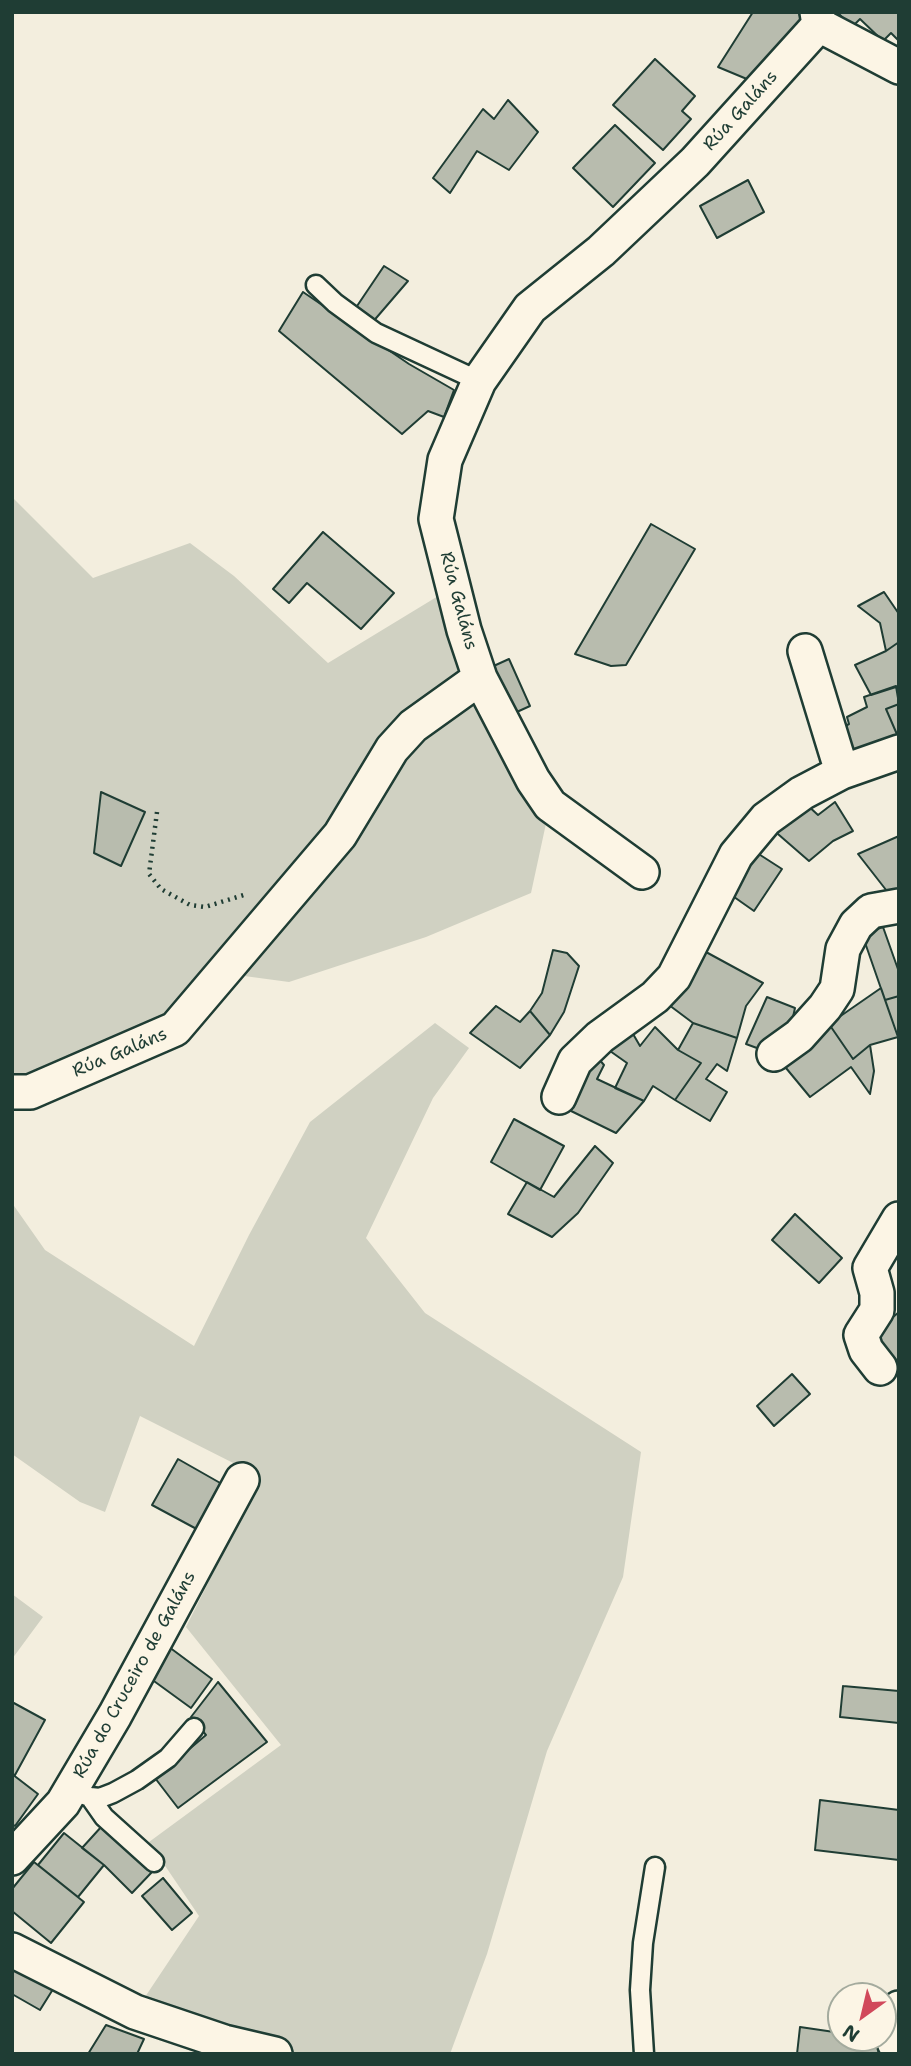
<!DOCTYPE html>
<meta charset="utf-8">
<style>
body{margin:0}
#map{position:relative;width:911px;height:2066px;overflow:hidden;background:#f3eede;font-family:"Shantell Sans",sans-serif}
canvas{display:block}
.frame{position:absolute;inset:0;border:14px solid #1f3d34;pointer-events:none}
.north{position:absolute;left:827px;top:1982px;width:70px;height:70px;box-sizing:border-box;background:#fcf5e5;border:2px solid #a4ab9e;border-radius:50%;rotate:214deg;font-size:19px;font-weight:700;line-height:28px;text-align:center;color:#1f3d34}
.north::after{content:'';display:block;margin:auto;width:24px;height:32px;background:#d1495b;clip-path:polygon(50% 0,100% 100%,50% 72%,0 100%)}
</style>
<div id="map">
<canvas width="911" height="2066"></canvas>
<div class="frame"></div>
<div class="north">N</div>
</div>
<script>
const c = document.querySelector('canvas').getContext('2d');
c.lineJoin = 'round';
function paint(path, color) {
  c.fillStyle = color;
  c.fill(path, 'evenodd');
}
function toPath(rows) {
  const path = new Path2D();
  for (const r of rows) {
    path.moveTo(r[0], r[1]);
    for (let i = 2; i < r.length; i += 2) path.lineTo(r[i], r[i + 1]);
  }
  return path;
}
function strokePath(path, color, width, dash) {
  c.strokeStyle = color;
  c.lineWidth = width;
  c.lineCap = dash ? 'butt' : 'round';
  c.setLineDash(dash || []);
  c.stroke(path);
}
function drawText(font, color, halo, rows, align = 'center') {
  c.font = font + ' "Shantell Sans",sans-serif';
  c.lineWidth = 6;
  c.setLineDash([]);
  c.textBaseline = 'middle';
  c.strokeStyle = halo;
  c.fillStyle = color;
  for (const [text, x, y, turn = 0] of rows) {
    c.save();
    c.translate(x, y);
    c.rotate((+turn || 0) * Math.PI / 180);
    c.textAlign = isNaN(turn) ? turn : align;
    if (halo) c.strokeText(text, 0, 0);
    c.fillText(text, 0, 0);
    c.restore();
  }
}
paint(toPath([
 [12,497,93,578,190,543,234,576,328,663,453,587,550,805,531,893,426,937,289,982,222,973,175,1029,12,1089],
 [435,1023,469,1048,433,1098,366,1238,425,1313,641,1452,623,1577,547,1751,487,1954,450,2054,277,2054,135,2012,199,1916,149,1842,281,1745,186,1627,261,1477,140,1416,105,1512,80,1502,12,1454,12,1203,45,1250,194,1346,249,1235,310,1122],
 [12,1594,43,1617,12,1659]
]), '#d0d1c2');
const building = toPath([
 [753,12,799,12,802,26,754,82,718,67,753,12],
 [837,12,899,12,899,41,891,33,883,41,860,19,852,27,837,12],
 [655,59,695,96,682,111,691,119,663,150,613,105,655,59],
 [508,100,538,132,509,170,477,151,450,193,433,178,483,109,494,119,508,100],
 [615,125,655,163,613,207,573,168,615,125],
 [748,180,764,212,717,238,700,206,748,180],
 [384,266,408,281,371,324,353,312,384,266],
 [303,292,409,364,454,390,444,417,428,411,402,434,279,331,303,292],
 [651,524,695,549,626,665,611,666,575,654,651,524],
 [323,532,394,593,361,629,307,583,289,603,273,589,323,532],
 [884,592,899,614,899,642,886,651,880,623,858,606,884,592],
 [899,642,899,686,871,695,855,665,886,651,899,642],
 [509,659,530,706,508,716,487,669,509,659],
 [896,686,899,704,886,709,899,739,846,760,838,730,849,724,847,717,867,707,864,697,896,686],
 [899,704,899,739,886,709,899,704],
 [101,792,145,812,121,866,94,853,101,792],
 [835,802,853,831,833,841,809,861,771,828,805,803,818,815,835,802],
 [899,836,899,897,890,895,858,854,899,836],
 [754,851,782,869,754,911,727,892,754,851],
 [883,927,899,972,899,996,885,1000,862,934,883,927],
 [553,950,567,953,579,966,564,1012,550,1035,530,1011,542,993,553,950],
 [706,952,763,983,746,1006,737,1038,693,1023,669,1005,706,952],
 [881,988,898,1037,870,1045,853,1059,829,1024,881,988],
 [899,996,899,1037,898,1037,885,1000,899,996],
 [767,997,795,1008,791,1026,765,1051,746,1044,767,997],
 [496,1006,520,1022,530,1011,550,1035,520,1068,470,1033,496,1006],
 [693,1023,737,1038,727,1071,717,1064,706,1079,727,1092,710,1121,675,1100,701,1063,678,1050,693,1023],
 [829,1024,853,1059,870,1045,874,1071,870,1094,851,1067,810,1097,786,1068,781,1059,829,1024],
 [629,1027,640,1046,655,1027,678,1050,701,1063,675,1100,653,1086,644,1101,615,1088,627,1063,610,1051,629,1027],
 [597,1057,604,1065,597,1079,644,1101,616,1133,567,1109,579,1080,597,1057],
 [514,1119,564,1146,540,1190,491,1162,514,1119],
 [595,1146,613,1163,578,1213,552,1237,508,1214,527,1182,554,1197,595,1146],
 [795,1214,842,1258,819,1283,772,1240,795,1214],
 [899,1312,899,1363,873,1334,899,1312],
 [792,1374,810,1394,774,1426,757,1406,792,1374],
 [178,1459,229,1488,204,1533,152,1505,178,1459],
 [169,1647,212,1679,191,1708,147,1676,169,1647],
 [218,1682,267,1742,178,1808,155,1778,206,1735,191,1717,218,1682],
 [843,1686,899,1691,899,1723,840,1717,843,1686],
 [12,1702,45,1720,15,1775,12,1774,12,1702],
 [12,1774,38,1794,15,1826,12,1824,12,1774],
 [820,1800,899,1810,899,1860,815,1850,820,1800],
 [102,1826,152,1872,132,1893,104,1865,82,1848,102,1826],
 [64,1833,104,1865,78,1897,38,1865,64,1833],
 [34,1862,84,1902,51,1943,12,1911,12,1889,34,1862],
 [163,1878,192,1913,172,1930,142,1896,163,1878],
 [12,1963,55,1986,40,2010,12,1994,12,1963],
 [106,2025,144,2039,137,2054,88,2054,106,2025],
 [800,2027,841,2033,841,2038,880,2038,878,2054,797,2054,800,2027]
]);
paint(building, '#b8bcae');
strokePath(building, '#1f3d34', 2);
const service = toPath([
 [316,285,335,303,376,333,479,381],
 [84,1795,90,1797,104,1817,154,1862],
 [90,1797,100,1798,113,1793,137,1780,168,1758,194,1728],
 [644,2054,640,1990,643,1943,655,1867]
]);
const minor = toPath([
 [817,12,819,25,899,67],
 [805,651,842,772],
 [480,678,533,780,550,805,642,872],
 [774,1054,799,1036,825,1007,837,989,843,949,856,925,871,911,899,906],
 [12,1092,30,1092,175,1029,340,835,392,749,413,726,480,678,464,630,436,519,445,460,479,381,530,308,601,251,695,162,819,25],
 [559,1097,575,1061,600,1037,655,997,674,977,736,855,766,819,802,793,842,772,899,752],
 [880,1368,866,1350,861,1335,877,1310,877,1293,870,1268,899,1219],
 [12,1858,63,1803,115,1715,242,1480],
 [12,1950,135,2012,224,2042,275,2054],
 [899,2008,894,2042,899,2052]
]);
strokePath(service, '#1f3d34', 23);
strokePath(minor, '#1f3d34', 38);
strokePath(toPath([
 [157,812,149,874,161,889,190,905,205,907,247,894]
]), '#1f3d34', 4.5, [2, 5]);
strokePath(service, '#fcf5e5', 18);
strokePath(minor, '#fcf5e5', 33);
drawText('18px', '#1f3d34', '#fcf5e5', [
 ["Rúa Galáns",741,111,-48],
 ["Rúa Galáns",458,601,75],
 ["Rúa Galáns",120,1053,-23],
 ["Rúa do Cruceiro de Galáns",135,1675,-61]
]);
</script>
